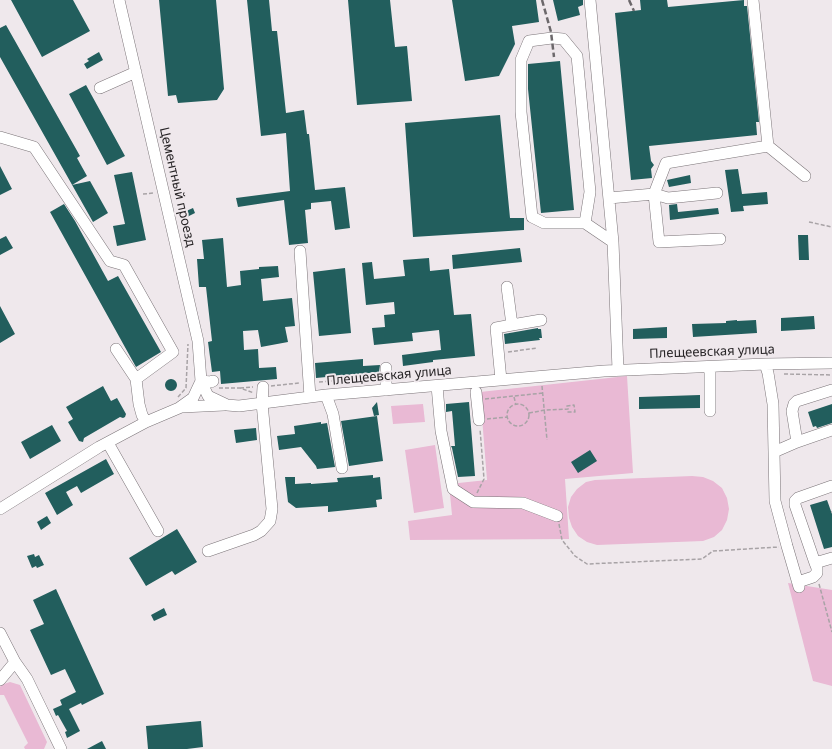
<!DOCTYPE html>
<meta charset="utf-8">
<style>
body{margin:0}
canvas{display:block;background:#efe8ec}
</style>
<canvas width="832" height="749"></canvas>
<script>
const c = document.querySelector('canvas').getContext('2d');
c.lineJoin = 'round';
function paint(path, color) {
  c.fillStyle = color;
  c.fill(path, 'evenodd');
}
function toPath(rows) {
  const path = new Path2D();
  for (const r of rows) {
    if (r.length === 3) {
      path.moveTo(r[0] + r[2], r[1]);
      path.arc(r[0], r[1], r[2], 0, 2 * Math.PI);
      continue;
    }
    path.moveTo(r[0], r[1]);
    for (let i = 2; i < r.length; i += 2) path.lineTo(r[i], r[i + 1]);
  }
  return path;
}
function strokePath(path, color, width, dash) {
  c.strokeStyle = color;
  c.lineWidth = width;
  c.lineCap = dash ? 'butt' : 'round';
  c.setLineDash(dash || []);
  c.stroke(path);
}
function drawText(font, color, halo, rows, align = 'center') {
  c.font = font + ' "Noto Sans",sans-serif';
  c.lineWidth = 4;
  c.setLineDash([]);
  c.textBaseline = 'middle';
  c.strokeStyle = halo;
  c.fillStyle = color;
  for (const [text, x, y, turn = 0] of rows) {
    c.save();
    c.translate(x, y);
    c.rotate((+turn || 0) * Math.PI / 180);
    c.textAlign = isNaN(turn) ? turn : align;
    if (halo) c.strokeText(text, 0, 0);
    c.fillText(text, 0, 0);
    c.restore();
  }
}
paint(toPath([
 [627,376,633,473,565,479,569,539,410,540,408,521,452,515,449,484,487,480,480,392],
 [423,404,425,422,393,424,391,406],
 [435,445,444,508,414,513,405,450],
 [692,476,703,477,713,481,722,488,727,498,729,509,727,520,722,530,714,537,703,541,597,545,587,542,578,536,572,527,569,518,568,507,571,497,577,489,586,482,595,480],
 [788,583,832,590,832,686,813,681],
 [10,682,20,685,47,742,44,749,25,749,24,747,28,743,4,695,0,695,0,687,1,685]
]), '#e9b9d4');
paint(toPath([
 [11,0,73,0,90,31,42,57],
 [159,0,216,0,224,89,217,100,178,103,176,95,168,96],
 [247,0,269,0,272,31,277,31,286,113,304,110,307,134,309,134,315,190,345,187,350,228,335,230,331,201,311,203,311,209,305,210,308,243,289,245,284,200,238,207,236,198,290,191,286,133,261,136],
 [348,0,390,0,395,47,407,46,412,101,357,105],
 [452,0,536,0,539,22,512,26,515,44,499,76,465,81],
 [553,0,583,0,583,5,578,7,580,15,558,21],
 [640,0,667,0,668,7,744,0,744,6,747,6,759,122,756,122,757,135,649,146,651,161,654,165,651,169,652,178,631,180,615,13,641,10],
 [6,25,80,156,77,158,87,176,72,185,90,181,108,213,93,222,0,57,0,28],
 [99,52,103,60,87,69,84,64,89,61,87,59],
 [560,61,574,210,541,213,528,89,528,64],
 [86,85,125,156,107,165,69,94],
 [500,115,510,218,524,218,524,230,413,237,405,123],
 [0,166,12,189,0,195],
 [738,169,742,194,767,192,768,204,743,206,744,211,731,212,725,170],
 [132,172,146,240,117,246,113,226,125,224,114,175],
 [690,175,691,183,669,187,667,180],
 [64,204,75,221,108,281,118,276,161,352,136,367,50,212],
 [677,204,678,212,718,208,719,214,670,220,669,205],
 [193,208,195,213,187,217,184,212],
 [798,235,808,235,809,260,799,260],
 [6,236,13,248,0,255,0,239],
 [223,238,227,287,241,285,240,271,259,269,259,267,278,266,279,277,261,279,263,301,292,298,295,326,285,327,288,342,261,347,258,330,243,331,244,350,258,349,259,368,276,367,277,379,221,384,220,371,212,372,208,342,212,341,206,287,199,287,197,259,204,259,202,240],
 [520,248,522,262,453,269,452,255],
 [429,258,430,271,449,269,454,315,471,314,475,356,433,360,433,362,403,366,402,355,441,350,439,330,412,333,413,341,374,345,372,328,385,327,384,315,395,314,394,302,366,305,362,263,372,262,374,279,405,276,403,260],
 [345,268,351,333,319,336,313,272],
 [0,306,15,334,0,343],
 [814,316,815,329,781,331,781,318],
 [737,320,737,321,756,320,757,333,693,337,692,324,726,323,726,321],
 [667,327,667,338,633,339,633,329],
 [538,328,538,329,541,329,542,338,539,338,540,340,505,344,504,334],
 [363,359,363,366,380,365,379,372,316,378,315,363],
 [171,385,6],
 [103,386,111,401,117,398,126,414,125,417,123,418,120,417,84,438,83,442,79,441,68,422,73,419,66,407],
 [700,395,700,408,639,409,639,397],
 [377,402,379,415,374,416,372,408],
 [469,402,475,476,458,477,452,448,451,446,455,446,452,411,446,412,446,404],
 [832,404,832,423,817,428,816,426,813,427,808,412],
 [377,416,383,461,349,466,341,421],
 [321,422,321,424,327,423,335,467,317,469,316,466,301,447,279,450,277,436,295,434,294,426],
 [52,425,61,441,30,459,21,442],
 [256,428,257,440,236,443,234,430],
 [590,450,597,461,578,473,571,462],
 [106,459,114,474,81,493,77,486,66,492,73,505,57,515,45,493],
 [373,475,373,478,380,477,382,499,376,500,377,507,328,512,328,506,296,508,288,502,285,477,295,477,295,484,311,483,311,484,338,482,337,478],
 [827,500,832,514,832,547,824,549,810,505],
 [47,516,51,523,41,530,37,522],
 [177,529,197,562,175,575,172,571,146,586,129,558],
 [34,554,35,557,39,555,44,565,37,568,36,566,32,568,27,556],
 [56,589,104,694,82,705,81,703,69,709,80,731,67,738,65,732,67,731,58,715,56,716,53,709,62,705,60,700,76,692,65,669,51,675,30,630,44,624,33,600],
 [164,608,167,615,154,621,151,615],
 [201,721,203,747,187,749,148,749,146,726],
 [102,741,106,749,87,749]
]), '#225e5d');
const minor = toPath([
 [119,0,198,341,201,381,208,396,227,405,239,406,326,395,604,371,765,364,832,363],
 [590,0,613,242,618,370],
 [100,88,136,72],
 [0,137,34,147,110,261,124,265,173,352,136,379],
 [768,146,805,176],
 [609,198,654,194,668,198,717,193],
 [585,223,590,192,577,56,563,39,552,38,529,41,521,60,521,112,532,217,544,223,585,223,613,242],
 [720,239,659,242,654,194,666,163,768,146,753,0],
 [300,251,310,397],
 [512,325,541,320],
 [116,349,136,379,139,404,142,415,146,422],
 [765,364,768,373,773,404,775,501,787,546,799,587],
 [709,367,710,373,710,411],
 [501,380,496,328,512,325,507,287],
 [201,381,211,382,213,381],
 [437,386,441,431,453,489,473,502,523,503,557,516],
 [386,390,386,368],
 [832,390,797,401,794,404,792,411,797,442,832,430],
 [476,392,479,420],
 [326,395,333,414,342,468],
 [182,407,224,405],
 [108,443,158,531],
 [774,452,797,442],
 [832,486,798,498,795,501,795,505,815,563,832,558],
 [0,509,99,447,146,422,179,408,193,398,201,381],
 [208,551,254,535,261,531,270,521,272,509,262,403,263,387],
 [798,582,813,577,817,573,817,568,815,563],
 [0,633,15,662,27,679,61,749],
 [0,680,15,662]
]);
strokePath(minor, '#7b7478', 12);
strokePath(toPath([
 [143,194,154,193],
 [809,222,832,227],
 [508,352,537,348],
 [784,374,832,375],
 [319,382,377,377],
 [271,386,299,383],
 [542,386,547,440],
 [219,388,240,388,254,393],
 [240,388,253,387],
 [178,397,186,388,188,344],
 [514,397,516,405],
 [485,399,543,393],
 [518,415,11],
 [529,413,545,410,568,409,567,406,574,405,575,412,568,412,568,409],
 [487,419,507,417],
 [477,493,484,479,480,429],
 [831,512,832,512],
 [559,524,562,540,575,556,587,564,702,559,713,551,779,547],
 [819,584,832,632]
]), '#a8a3a6', 1.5, [4, 2]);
strokePath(minor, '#fff', 11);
strokePath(toPath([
 [542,0,551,32,554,57],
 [629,0,634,11]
]), '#6c686b', 2.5, [6, 3]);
drawText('13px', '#282527', '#efe8ec', [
 ["Цементный проезд",177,187,77],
 ["Плещеевская улица",712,352,-2],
 ["Плещеевская улица",389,376,-5]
]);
</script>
